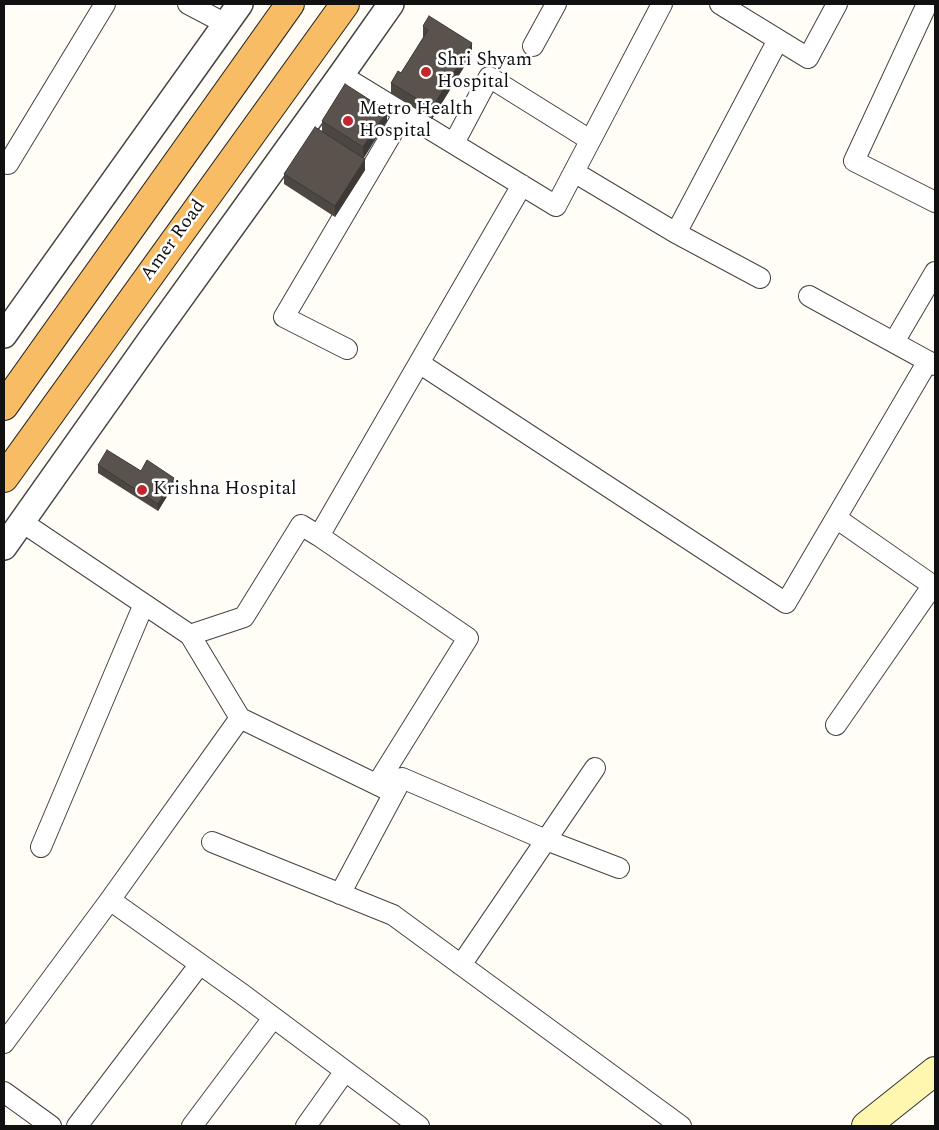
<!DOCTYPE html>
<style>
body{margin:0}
#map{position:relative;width:939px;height:1130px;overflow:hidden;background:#fffdf5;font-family:Spectral,serif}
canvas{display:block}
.frame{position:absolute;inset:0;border:5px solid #111;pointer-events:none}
</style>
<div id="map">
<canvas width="939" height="1130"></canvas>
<div class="frame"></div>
</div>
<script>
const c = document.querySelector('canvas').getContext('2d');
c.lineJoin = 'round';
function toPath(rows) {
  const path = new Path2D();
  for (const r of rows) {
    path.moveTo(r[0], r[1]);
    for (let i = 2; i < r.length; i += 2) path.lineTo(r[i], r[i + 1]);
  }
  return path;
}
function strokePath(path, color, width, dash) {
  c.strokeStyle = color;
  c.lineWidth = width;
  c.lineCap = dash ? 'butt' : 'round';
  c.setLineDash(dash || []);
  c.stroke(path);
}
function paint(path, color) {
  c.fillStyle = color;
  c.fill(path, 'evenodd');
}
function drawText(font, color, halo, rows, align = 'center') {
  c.font = font + ' Spectral,serif';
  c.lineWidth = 5;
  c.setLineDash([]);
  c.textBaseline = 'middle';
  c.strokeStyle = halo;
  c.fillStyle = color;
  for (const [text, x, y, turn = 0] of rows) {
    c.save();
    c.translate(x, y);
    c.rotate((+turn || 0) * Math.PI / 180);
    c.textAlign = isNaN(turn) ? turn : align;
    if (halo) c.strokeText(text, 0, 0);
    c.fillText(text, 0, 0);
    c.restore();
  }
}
const minor = toPath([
 [188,4,226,24],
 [720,4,808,58,837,4],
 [927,4,854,161,935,202],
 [533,46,556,4],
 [341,75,556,206,662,4],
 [454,143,489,77,590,140],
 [4,162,8,164,105,4],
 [574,172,676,233],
 [760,278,676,233,778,40],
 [809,296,935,365],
 [894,342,935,272],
 [347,349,284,317,404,113],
 [419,363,786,603,928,361],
 [836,518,935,587],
 [22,522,190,635,244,617,301,525,319,536,522,185],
 [319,536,468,638,377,784],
 [190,635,240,718,388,790],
 [836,725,933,585],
 [212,842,393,915,681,1126],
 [41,847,144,604],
 [340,894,402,778,546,840,619,868],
 [110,900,242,994,419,1126],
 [461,965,595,768],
 [4,1043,110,900,240,718],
 [4,1092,51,1126],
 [77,1126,200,964],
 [192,1126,273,1018],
 [306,1126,345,1071]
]);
const tertiary = toPath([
 [4,335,240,4],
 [4,547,151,339,341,75,391,4]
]);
const secondary = toPath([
 [866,1126,935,1071]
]);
const trunk = toPath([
 [4,406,290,4],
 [4,478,345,4]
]);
strokePath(minor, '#444', 22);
strokePath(tertiary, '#444', 28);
strokePath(secondary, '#333', 30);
strokePath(trunk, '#222', 30);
strokePath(minor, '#fff', 20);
strokePath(tertiary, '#fff', 25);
strokePath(secondary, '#fff6b0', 28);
strokePath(trunk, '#f7bc64', 28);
paint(toPath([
 [423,26,472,54,432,119,391,93,391,83,401,73,424,38,423,37],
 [322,121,387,121,364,158,365,170,335,217,284,184,284,174,322,132],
 [98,465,141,471,174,485,158,511,98,473]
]), '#4d4742');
paint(toPath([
 [472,43,472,54,432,119,432,108],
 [387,111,387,121,363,158,363,147],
 [365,159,365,170,335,217,335,206],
 [174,478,174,485,158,511,158,504]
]), '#3f3936');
const building = toPath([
 [429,16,472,43,432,108,391,83,398,71,401,73,428,30,423,26,429,16],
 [345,84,387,111,363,147,322,121,345,84],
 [315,127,365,159,335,206,284,174,315,127],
 [107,450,141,471,147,460,174,478,158,504,98,465,107,450]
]);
paint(building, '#5a524d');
strokePath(building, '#3f3936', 1);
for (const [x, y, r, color] of [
 [426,72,6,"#c4262e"],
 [348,121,6,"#c4262e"],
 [142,490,6,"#c4262e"]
]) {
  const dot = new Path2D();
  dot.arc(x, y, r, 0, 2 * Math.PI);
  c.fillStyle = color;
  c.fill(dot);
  strokePath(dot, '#fff', 2);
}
drawText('19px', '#111', '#fff', [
 ["Shri Shyam",437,61],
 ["Hospital",437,83],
 ["Metro Health",359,110],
 ["Hospital",359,132],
 ["Krishna Hospital",153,490]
], 'left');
drawText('19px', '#111', '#fff', [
 ["Amer Road",174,241,-54]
]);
</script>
